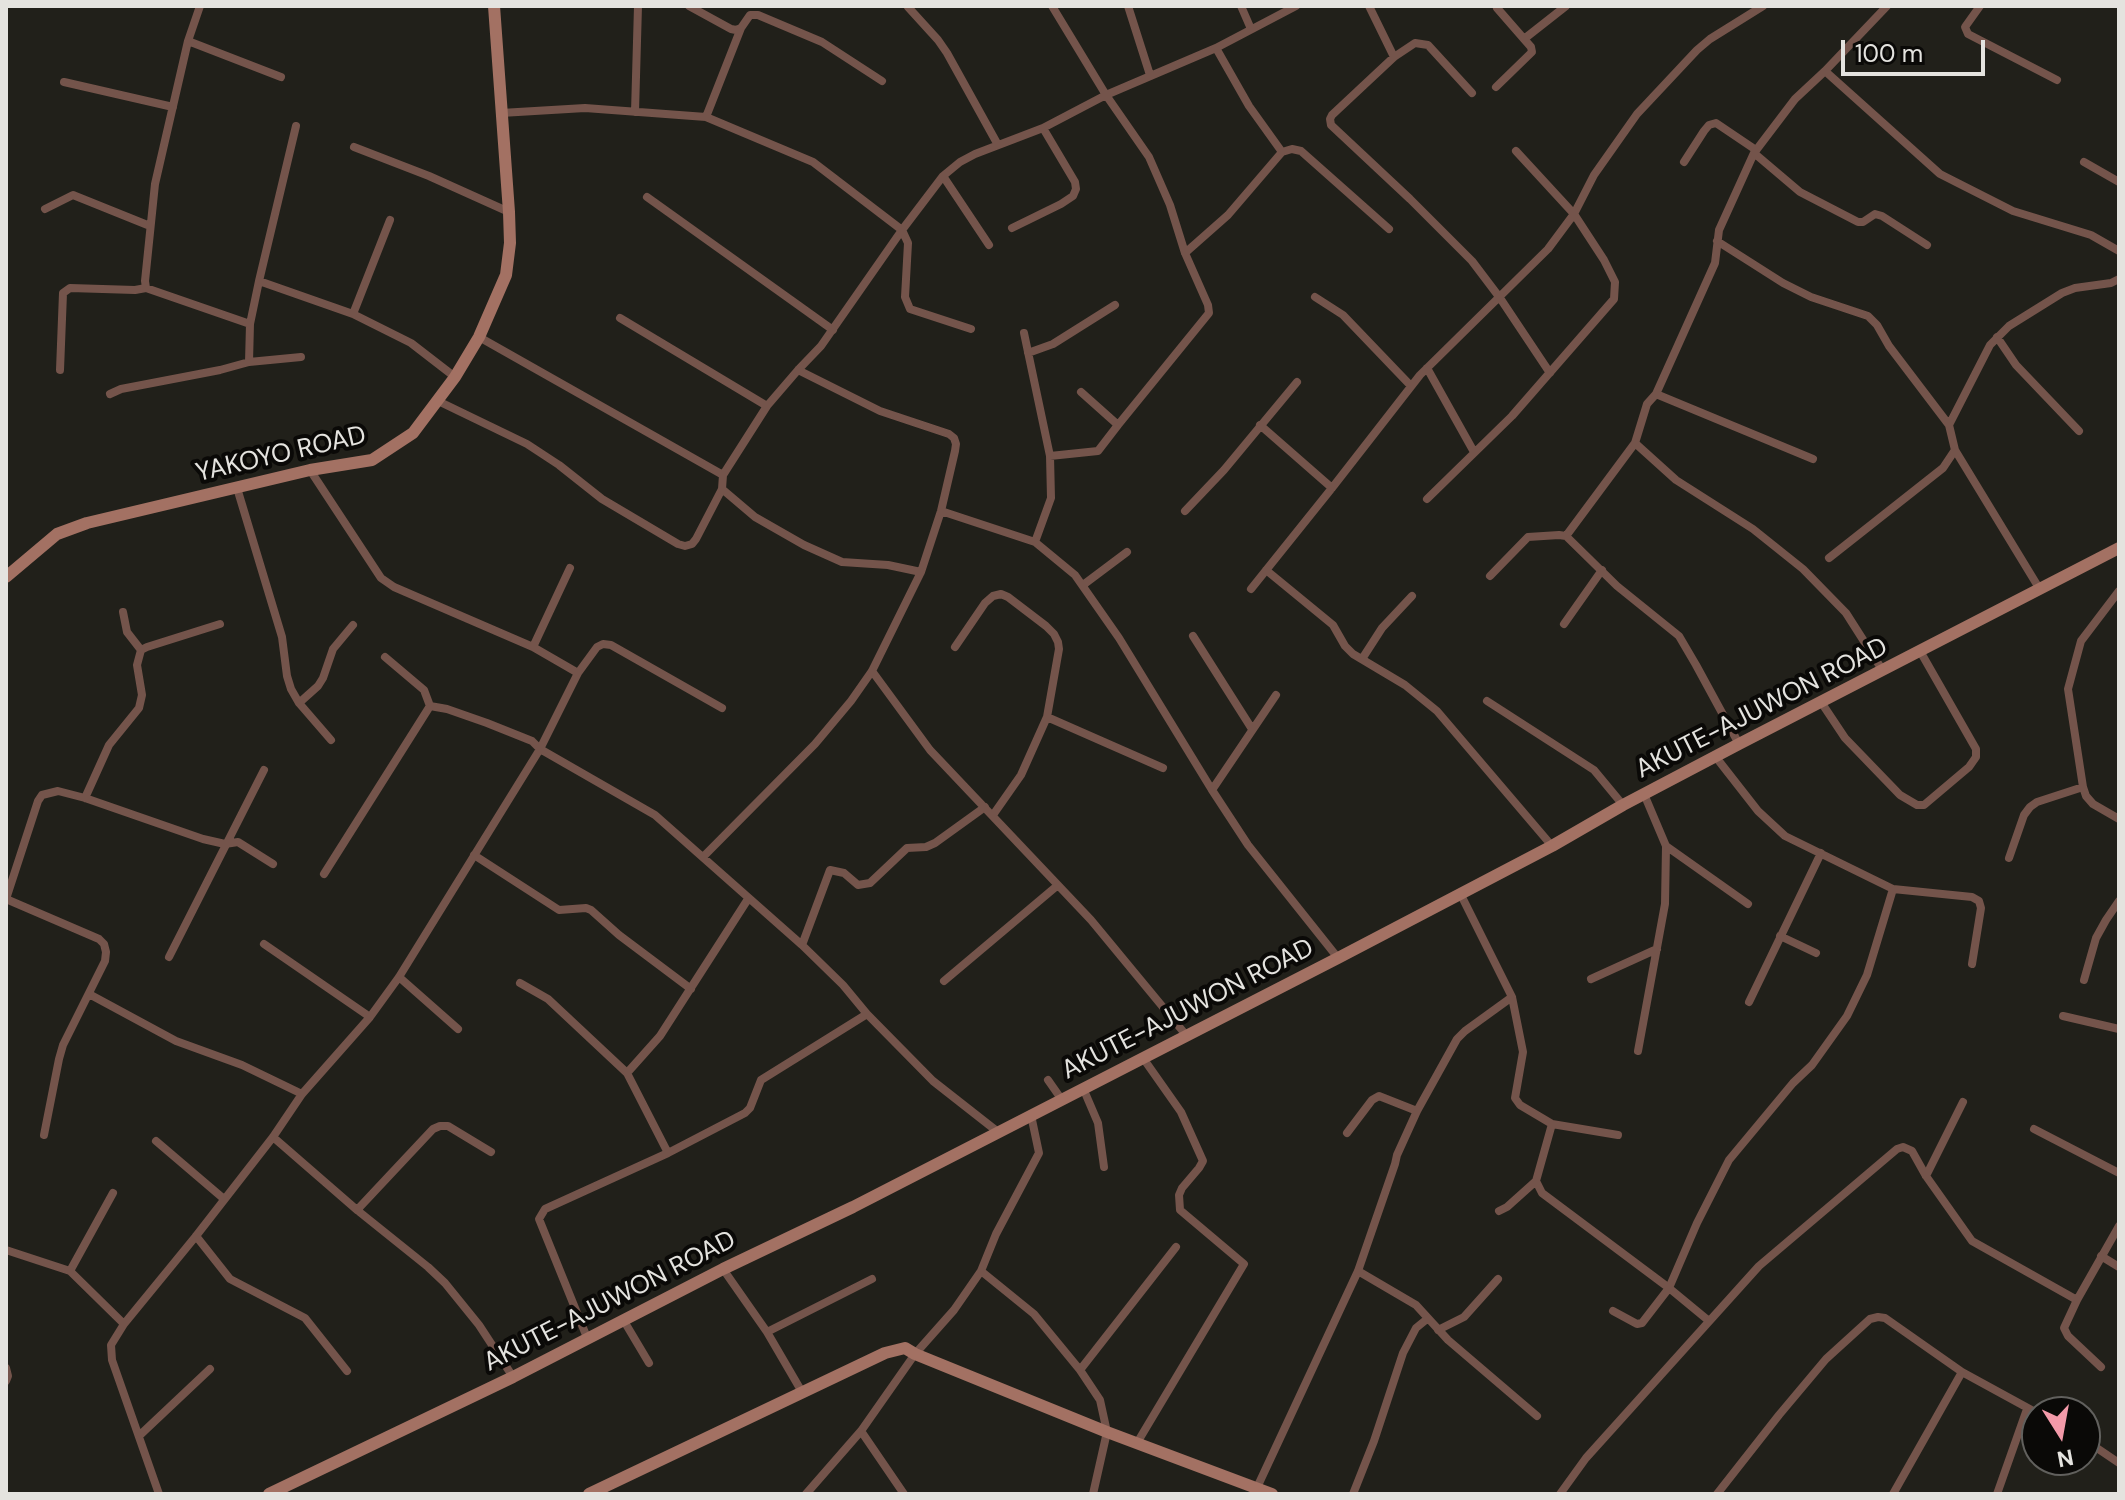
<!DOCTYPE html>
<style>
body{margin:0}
#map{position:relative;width:2125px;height:1500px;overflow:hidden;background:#21201a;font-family:"DM Sans",sans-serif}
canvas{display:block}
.frame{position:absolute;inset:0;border:8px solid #e4e3df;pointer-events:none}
.north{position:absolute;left:2021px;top:1396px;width:80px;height:80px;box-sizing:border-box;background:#0a0907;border:2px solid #61605d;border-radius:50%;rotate:169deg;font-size:22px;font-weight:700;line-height:32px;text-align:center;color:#e4e3df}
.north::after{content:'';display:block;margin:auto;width:28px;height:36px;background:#f39aa9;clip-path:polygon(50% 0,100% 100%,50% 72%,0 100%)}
.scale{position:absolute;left:1841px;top:40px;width:144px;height:36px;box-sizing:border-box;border:4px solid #e4e3df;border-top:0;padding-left:10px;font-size:24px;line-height:28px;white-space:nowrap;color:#e4e3df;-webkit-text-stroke:6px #0a0907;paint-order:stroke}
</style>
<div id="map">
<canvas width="2125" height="1500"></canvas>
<div class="frame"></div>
<div class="north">N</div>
<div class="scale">100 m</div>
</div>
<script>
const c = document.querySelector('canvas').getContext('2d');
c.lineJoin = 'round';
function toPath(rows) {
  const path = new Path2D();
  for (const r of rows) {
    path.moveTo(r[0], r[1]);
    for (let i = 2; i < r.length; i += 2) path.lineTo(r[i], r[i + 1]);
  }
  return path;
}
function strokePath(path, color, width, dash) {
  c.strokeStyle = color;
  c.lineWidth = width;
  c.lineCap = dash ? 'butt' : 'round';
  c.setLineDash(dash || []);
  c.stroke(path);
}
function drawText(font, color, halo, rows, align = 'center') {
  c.font = font + ' "DM Sans",sans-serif';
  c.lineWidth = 8;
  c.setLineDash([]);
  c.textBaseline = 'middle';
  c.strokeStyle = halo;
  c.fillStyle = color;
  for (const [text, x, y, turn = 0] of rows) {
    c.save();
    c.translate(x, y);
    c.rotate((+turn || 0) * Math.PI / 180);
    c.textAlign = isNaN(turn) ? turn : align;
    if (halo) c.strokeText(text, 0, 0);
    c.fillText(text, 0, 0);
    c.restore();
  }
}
strokePath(toPath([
 [689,6,731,29,736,30,741,28,750,15,758,15,822,42,882,81],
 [1052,6,1106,95,1149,157,1170,205,1185,253,1208,305,1209,313,1118,425,1081,392],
 [1128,6,1150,75],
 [1241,6,1251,29],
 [1369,6,1394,57],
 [1980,6,1965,27,1968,34,2057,80],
 [908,7,938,40,947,53,998,145],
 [1497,8,1524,39],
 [188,41,281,77],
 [1216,48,1249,106,1282,152],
 [1825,71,1940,174,2013,211,2091,235,2119,251],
 [64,82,173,107],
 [1496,87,1532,52,1531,47,1524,39,1566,6],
 [1472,93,1428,45,1415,43,1394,57,1332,115,1330,119,1331,125,1410,199,1472,261,1500,298,1550,373],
 [635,112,638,6],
 [501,113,585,108,706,117,813,162,902,230,908,243,905,297,910,309,971,329],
 [706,117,741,28],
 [354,147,429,176,509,212],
 [1754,153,1800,192,1858,222,1863,222,1875,214,1882,216,1927,245],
 [1684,162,1704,131,1709,125,1716,123,1756,150],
 [2084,162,2119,182],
 [943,176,989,245],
 [647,197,833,330],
 [45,209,73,195,150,226],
 [1012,228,1061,204,1073,196,1076,189,1075,182,1043,128],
 [1717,241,1783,283,1811,297,1868,316,1877,325,1889,346,1949,425],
 [1185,253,1228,215,1282,152,1292,149,1301,151,1389,229],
 [259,281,353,314,411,343,455,377],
 [146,288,145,281,155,184,188,41,200,6],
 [1315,297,1343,315,1411,386],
 [353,314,390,220],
 [620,318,767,406],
 [1024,333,1050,456,1051,498,1035,542],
 [1997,337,2016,365,2079,431],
 [1028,353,1053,344,1115,305],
 [249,362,250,324,259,281,296,126],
 [1427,368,1474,452],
 [60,370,63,293,70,288,135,290,146,288,250,324],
 [110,394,121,389,220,370,249,362,301,357],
 [1656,394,1813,459],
 [438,401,527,444,559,465,602,499,678,544,685,546,692,544,696,539,722,489,723,475,479,337],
 [1260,425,1332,488],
 [1635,443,1676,480,1753,529,1803,569,1846,613,1883,671],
 [1050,456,1098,451,1118,425],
 [310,470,381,578,394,587,533,647,578,673],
 [723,475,767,406,798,370,821,346,902,230,943,176,960,162,975,154,1043,128,1106,95,1216,48,1296,6],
 [237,488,282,637,287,676,291,689,299,703,331,740],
 [722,489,755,517,804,545,842,562,888,565,921,572],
 [1427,499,1512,416,1614,299,1615,282,1604,260,1574,214,1516,151],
 [941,511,1035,542,1075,575,1119,638,1212,790,1248,845,1338,958],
 [1185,511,1224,470,1297,382],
 [1566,536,1635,443,1647,404,1656,394,1715,263,1719,230,1754,153,1795,99,1825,71,1887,6],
 [1829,558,1943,468,1955,450],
 [1266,570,1333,625,1345,646,1353,654,1405,685,1437,711,1552,846],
 [1490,576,1528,537,1559,535,1566,536,1617,586,1679,636,1696,665,1739,744],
 [1083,585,1127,552],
 [2039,588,1955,450,1949,425,1990,345,2009,326,2062,293,2075,288,2111,283,2119,279],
 [1251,589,1332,488,1420,375,1548,249,1574,214,1594,175,1637,114,1697,50,1710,39,1763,6],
 [2119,591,2081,641,2068,689,2083,787,2086,796,2093,804,2119,819],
 [123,612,127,632,141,650],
 [1564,624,1602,570],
 [1193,636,1252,729],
 [533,647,570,568],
 [955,647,985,603,993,596,1001,594,1008,597,1046,626,1054,634,1058,642,1059,649,1047,717,1021,775,993,815],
 [385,657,424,690,430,706,447,709,487,723,532,741,540,749,655,815,802,945,843,985,867,1014,933,1081,998,1132],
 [1362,659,1382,628,1412,596],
 [872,671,930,750,1091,920,1186,1035],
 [1487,701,1594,770,1623,805],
 [1821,702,1845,738,1900,795,1917,805,1924,805,1969,767,1976,757,1976,749,1920,651],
 [299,703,318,686,323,678,333,649,353,625],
 [1047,717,1163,768],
 [1715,756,1758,811,1785,836,1893,889,1972,897,1979,901,1981,908,1972,964],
 [1212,790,1276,695],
 [1644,794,1666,846,1748,904],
 [85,798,109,745,139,708,142,695,137,665,141,650,147,647,220,624],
 [474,855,559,910,586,908,591,910,619,935,691,989],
 [703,857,815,744,851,701,872,671,921,572,941,511,955,451,956,444,954,438,949,434,880,411,798,370],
 [2009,858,2024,815,2030,807,2037,802,2083,787],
 [324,874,430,706],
 [1460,893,1512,997,1523,1052,1515,1098,1520,1105,1552,1124,1618,1135],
 [6,899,38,801,42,795,58,791,85,798,203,839,225,844,238,842,273,864],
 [6,899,99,939,104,944,106,952,105,961,63,1045,59,1059,44,1135],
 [1780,936,1816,953],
 [264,944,370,1017],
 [802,945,830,870,844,873,858,885,870,883,907,848,926,847,935,843,985,807],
 [169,957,264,770],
 [399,977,458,1029],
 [1591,979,1657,949],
 [2084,980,2096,938,2106,920,2119,901],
 [944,981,1058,885],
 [520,983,548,999,627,1073,668,1153],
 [89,994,176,1041,242,1065,302,1094],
 [1749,1002,1821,853],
 [2063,1016,2119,1029],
 [1638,1051,1665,904,1666,846],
 [627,1073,660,1036,748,899],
 [1048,1080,1062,1100],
 [1083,1088,1098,1123,1104,1167],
 [1552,1124,1536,1181,1542,1193,1669,1288,1709,1321],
 [2034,1129,2119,1173],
 [1347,1133,1372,1100,1379,1096,1417,1111],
 [273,1137,357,1210,428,1267,445,1283,479,1325,513,1377],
 [156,1141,224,1199],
 [1926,1176,1963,1102],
 [357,1210,433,1129,440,1126,448,1126,491,1152],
 [1499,1211,1507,1207,1536,1181],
 [196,1236,230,1279,305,1318,347,1371],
 [6,1250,70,1271,124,1324],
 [2101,1256,2119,1267],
 [723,1269,767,1332,802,1392],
 [70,1271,113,1193],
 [981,1271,1034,1314,1080,1370,1100,1400,1107,1432,1093,1494],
 [1358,1271,1416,1305,1448,1340,1537,1416],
 [1613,1311,1637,1324,1642,1323,1669,1288,1697,1223,1729,1160,1793,1083,1812,1065,1847,1016,1867,975,1893,889],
 [624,1321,649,1363],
 [1438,1330,1464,1317,1498,1279],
 [767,1332,872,1279],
 [588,1340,539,1219,545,1209,668,1153,745,1113,750,1108,761,1080,867,1014],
 [2101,1367,2068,1336,2064,1328,2077,1300,2119,1226],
 [6,1368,8,1376,6,1381],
 [1080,1370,1176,1247],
 [861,1431,904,1494],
 [140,1435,210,1369],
 [2085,1440,2119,1463],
 [1137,1443,1244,1264,1180,1210,1179,1195,1182,1188,1199,1168,1203,1161,1181,1112,1143,1058],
 [159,1494,112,1360,111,1345,124,1324,196,1236,273,1137,302,1094,370,1017,399,977,540,749,578,673,597,647,603,644,611,645,722,708],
 [806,1494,861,1431,915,1354,954,1310,981,1271,996,1234,1039,1153,1031,1115],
 [1254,1494,1358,1271,1395,1164,1397,1155,1417,1111,1457,1039,1465,1031,1512,997],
 [1353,1494,1374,1441,1403,1353,1416,1328,1427,1319],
 [1560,1494,1586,1458,1759,1266,1897,1149,1903,1147,1912,1151,1926,1176,1972,1241,2077,1300],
 [1717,1494,1779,1415,1826,1359,1870,1319,1878,1317,1885,1318,1962,1372,2037,1413],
 [1893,1494,1962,1372],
 [1997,1494,2027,1409]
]), '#74544b', 8);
strokePath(toPath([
 [6,577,57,534,87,523,310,470,372,460,413,433,455,377,479,337,506,275,510,243,509,212,494,6],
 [269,1494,513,1377,723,1269,853,1207,1338,958,1552,846,1623,805,1739,744,2119,548],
 [589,1494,885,1353,905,1348,915,1354,1107,1432,1272,1494]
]), '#a37163', 12);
drawText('26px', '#e4e3df', '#0a0907', [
 ["YAKOYO ROAD",281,455,-13],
 ["AKUTE-AJUWON ROAD",1762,709,-27],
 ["AKUTE-AJUWON ROAD",1188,1010,-27],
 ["AKUTE-AJUWON ROAD",610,1302,-27]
]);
</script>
